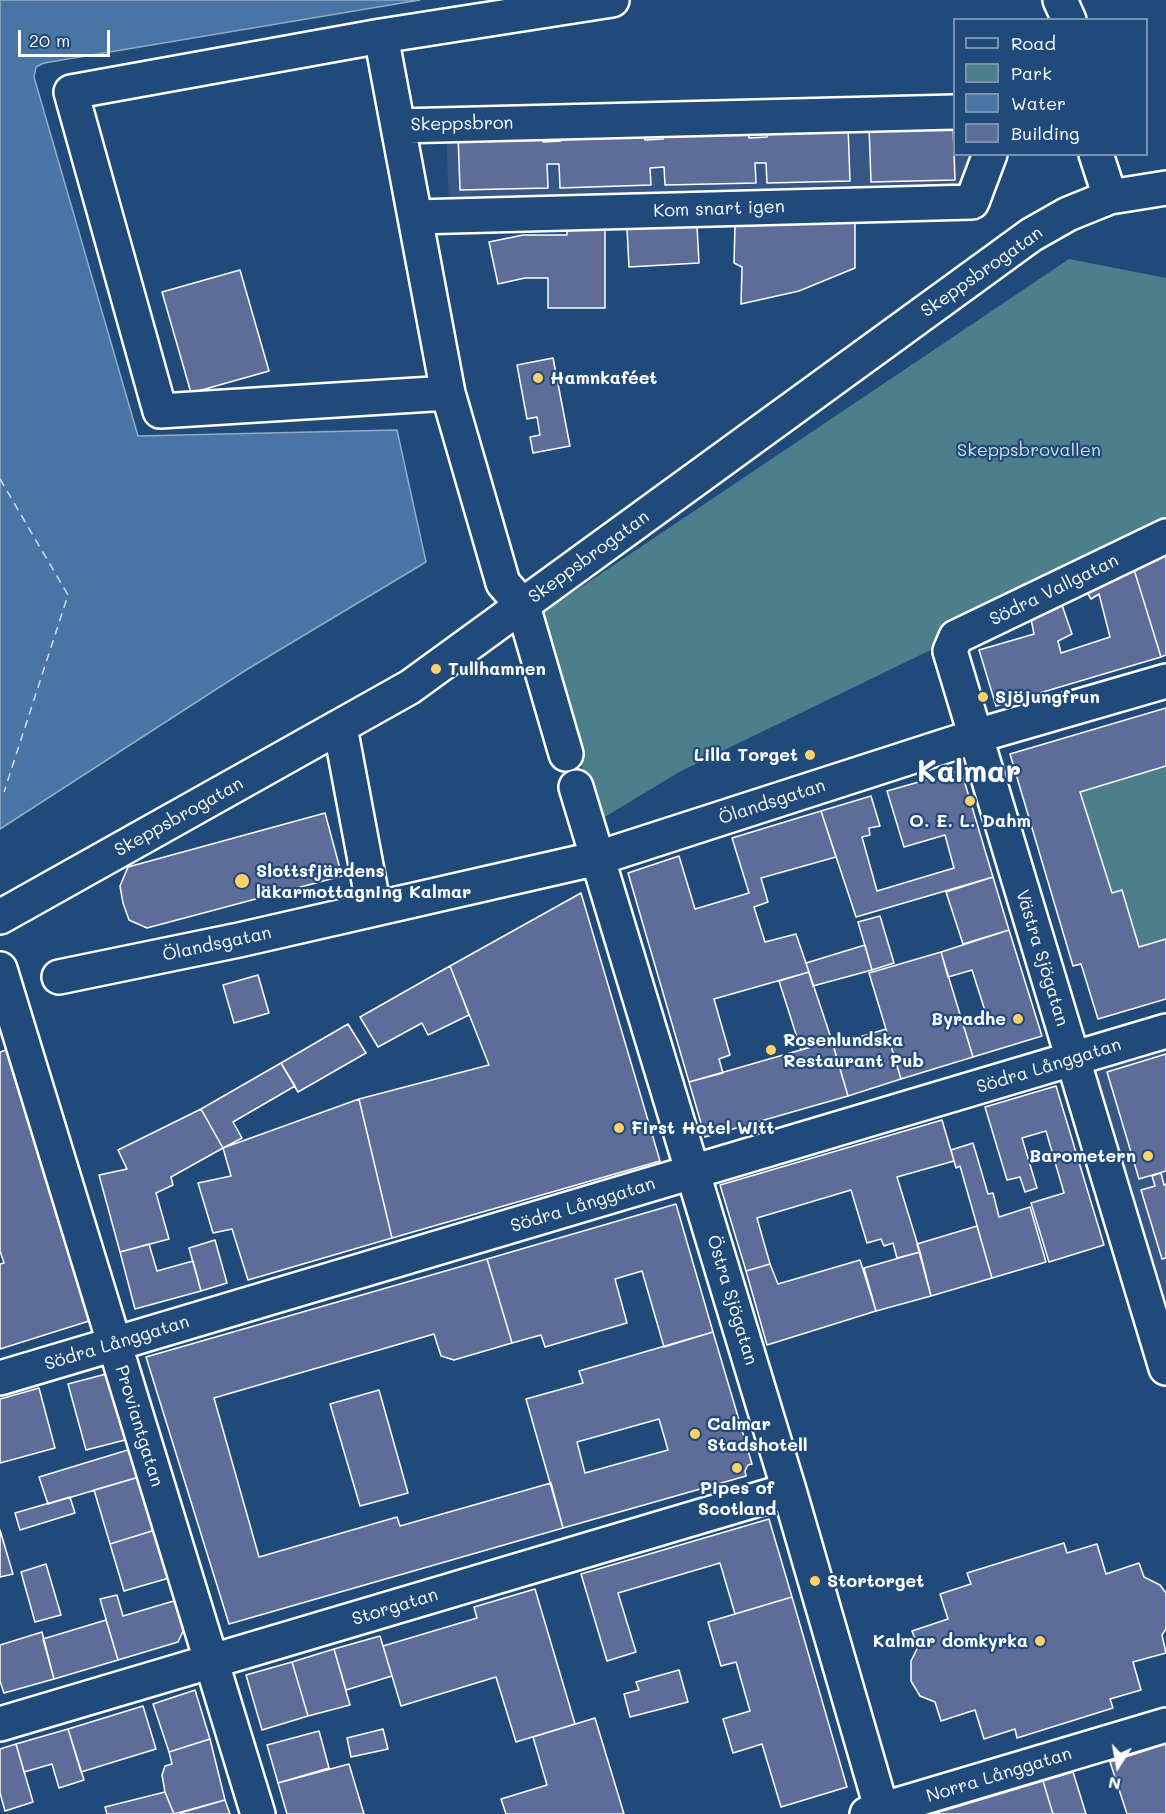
<!DOCTYPE html>
<meta charset="utf-8">
<style>
body{margin:0}
#map{position:relative;width:1166px;height:1814px;overflow:hidden;background:#1f4a7a;font-family:Mali,sans-serif}
canvas{display:block}
.legend{position:absolute;left:953px;top:18px;width:195px;height:138px;box-sizing:border-box;background:#1f4a7a;border:2px solid #7992af;margin:0;padding:8px 10px;list-style:none;font-size:18px;color:#fff}
.legend li{display:flex;align-items:center;gap:12px;height:30px}
.legend b{width:30px;border:2px solid #7992af}
.north{position:absolute;left:1088px;top:1736px;width:60px;height:60px;-webkit-text-stroke:4px #1f4a7a;paint-order:stroke;rotate:191deg;font-size:16px;font-weight:700;line-height:24px;text-align:center;color:#fff}
.north::after{content:'';display:block;margin:auto;width:21px;height:27px;background:#fff;clip-path:polygon(50% 0,100% 100%,50% 72%,0 100%)}
.scale{position:absolute;left:18px;top:30px;width:92px;height:27px;box-sizing:border-box;border:3px solid #fff;border-top:0;padding-left:8px;font-size:18px;line-height:21px;white-space:nowrap;color:#fff;-webkit-text-stroke:4px #1f4a7a;paint-order:stroke}
</style>
<div id="map">
<canvas width="1166" height="1814"></canvas>
<ul class="legend">
<li><b style="height:8px;background:#1f4a7a"></b>Road</li>
<li><b style="height:16px;background:#4c7f8b"></b>Park</li>
<li><b style="height:16px;background:#4975a4"></b>Water</li>
<li><b style="height:16px;background:#5e6c9a"></b>Building</li>
</ul>
<div class="north">N</div>
<div class="scale">20 m</div>
</div>
<script>
const c = document.querySelector('canvas').getContext('2d');
c.lineJoin = 'round';
function paint(path, color) {
  c.fillStyle = color;
  c.fill(path, 'evenodd');
}
function toPath(rows) {
  const path = new Path2D();
  for (const r of rows) {
    path.moveTo(r[0], r[1]);
    for (let i = 2; i < r.length; i += 2) path.lineTo(r[i], r[i + 1]);
  }
  return path;
}
function strokePath(path, color, width, dash) {
  c.strokeStyle = color;
  c.lineWidth = width;
  c.lineCap = dash ? 'butt' : 'round';
  c.setLineDash(dash || []);
  c.stroke(path);
}
function drawText(font, color, halo, rows, align = 'center') {
  c.font = font + ' Mali,sans-serif';
  c.lineWidth = 4.5;
  c.setLineDash([]);
  c.textBaseline = 'middle';
  c.strokeStyle = halo;
  c.fillStyle = color;
  for (const [text, x, y, turn = 0] of rows) {
    c.save();
    c.translate(x, y);
    c.rotate((+turn || 0) * Math.PI / 180);
    c.textAlign = isNaN(turn) ? turn : align;
    if (halo) c.strokeText(text, 0, 0);
    c.fillText(text, 0, 0);
    c.restore();
  }
}
paint(toPath([
 [954,119,954,154,972,155,966,191,449,208,446,130],
 [1166,1047,1166,1322,1149,1253,1095,1085,1098,1068]
]), '#365786');
paint(toPath([
 [1069,259,1166,278,1166,536,681,771,598,821,538,616],
 [1166,766,1166,939,1139,947,1122,890,1112,893,1080,792]
]), '#4c7f8b');
const water = toPath([
 [0,0,420,0,44,63,36,67,34,77,138,436,397,430,426,562,246,670,0,829,0,0]
]);
paint(water, '#4975a4');
strokePath(water, '#92acc8', 1.5);
strokePath(toPath([
 [0,479,68,595,4,792]
]), '#d2dce8', 1.5, [8, 6]);
const building = toPath([
 [953,124,955,180,871,182,869,126,953,124],
 [848,126,850,181,767,183,766,163,755,163,756,183,665,185,664,167,650,168,651,185,560,188,559,164,547,164,548,188,460,190,458,135,543,132,543,142,561,141,560,132,645,130,645,140,663,139,663,130,749,128,749,138,767,137,767,128,848,126],
 [855,222,855,268,799,291,741,304,742,267,734,263,735,226,855,222],
 [567,226,605,226,605,308,548,308,548,278,525,278,498,284,489,242,523,235,567,235,567,226],
 [697,226,699,263,629,267,627,229,697,226],
 [240,270,269,371,191,393,162,292,240,270],
 [553,358,570,446,533,453,530,437,540,435,537,417,527,419,517,365,553,358],
 [1166,553,1166,655,1161,657,1132,563,1166,553],
 [1132,563,1161,657,996,706,979,650,1034,634,1031,619,1061,602,1072,634,1058,641,1061,653,1110,637,1099,594,1091,599,1085,589,1132,563],
 [1166,708,1166,766,1080,792,1112,893,1122,890,1139,947,1166,939,1166,999,1098,1019,1081,964,1073,966,1010,754,1166,708],
 [961,770,993,877,856,917,821,811,871,796,880,826,869,828,870,835,862,837,877,891,954,868,945,835,904,847,887,791,961,770],
 [821,811,836,857,761,878,768,902,754,907,765,942,796,934,809,972,714,999,730,1055,719,1059,723,1073,689,1082,628,873,679,856,695,909,749,893,732,838,821,811],
 [325,813,342,876,147,928,129,920,123,903,120,886,128,867,325,813],
 [993,877,1009,930,963,944,946,892,993,877],
 [581,893,660,1161,392,1238,359,1099,489,1065,450,966,581,893],
 [880,916,894,963,872,970,858,922,880,916],
 [1009,930,1042,1036,973,1057,963,1024,987,1017,972,970,948,977,941,952,1009,930],
 [865,945,872,970,813,986,806,963,865,945],
 [941,952,973,1057,901,1079,869,973,941,952],
 [450,966,469,1015,428,1035,422,1023,378,1047,360,1017,450,966],
 [809,972,832,1041,801,1050,779,981,809,972],
 [258,975,269,1013,234,1023,223,985,258,975],
 [348,1024,366,1053,298,1092,281,1063,348,1024],
 [886,1029,901,1079,848,1096,833,1045,886,1029],
 [832,1041,848,1096,705,1137,689,1082,832,1041],
 [6,1050,89,1321,0,1349,0,1264,4,1263,0,1251,0,1052,6,1050],
 [1166,1054,1166,1171,1139,1179,1107,1072,1166,1054],
 [281,1063,295,1086,233,1122,242,1138,223,1148,201,1109,281,1063],
 [1056,1086,1104,1245,1049,1262,1031,1203,1064,1193,1046,1131,1022,1138,1037,1188,1025,1192,1020,1177,1007,1180,985,1107,1056,1086],
 [359,1099,392,1238,248,1280,232,1229,213,1233,198,1183,231,1176,223,1148,359,1099],
 [201,1109,223,1148,171,1177,173,1185,156,1193,169,1239,120,1252,99,1175,127,1169,118,1150,201,1109],
 [942,1120,954,1161,897,1177,920,1252,897,1258,893,1243,884,1246,881,1239,867,1243,851,1190,757,1218,770,1264,746,1271,720,1185,942,1120],
 [973,1143,988,1194,993,1193,999,1217,1030,1207,1046,1262,992,1278,960,1166,956,1168,951,1150,973,1143],
 [1161,1173,1164,1185,1166,1184,1166,1258,1162,1259,1141,1190,1155,1186,1152,1176,1161,1173],
 [676,1204,713,1332,664,1347,642,1271,615,1279,627,1323,545,1347,541,1335,512,1343,487,1259,676,1204],
 [977,1226,992,1278,931,1296,917,1244,977,1226],
 [215,1240,227,1283,201,1291,189,1248,215,1240],
 [149,1244,157,1271,193,1261,201,1291,135,1309,120,1252,149,1244],
 [920,1252,931,1296,876,1311,864,1268,920,1252],
 [487,1259,512,1343,454,1360,441,1356,434,1334,214,1398,259,1557,397,1517,400,1526,551,1483,563,1528,229,1624,146,1357,487,1259],
 [860,1260,876,1311,767,1345,746,1271,770,1264,778,1284,860,1260],
 [713,1332,752,1464,748,1465,745,1471,746,1476,563,1528,526,1399,583,1383,579,1371,713,1332],
 [659,1419,668,1450,585,1473,577,1442,659,1419],
 [106,1374,125,1440,86,1450,68,1384,106,1374],
 [39,1388,55,1448,0,1463,0,1399,39,1388],
 [379,1390,408,1493,360,1506,330,1404,379,1390],
 [131,1449,139,1477,48,1504,39,1477,131,1449],
 [139,1477,155,1530,110,1544,94,1490,139,1477],
 [70,1497,75,1513,20,1530,15,1513,70,1497],
 [769,1519,792,1597,735,1614,720,1563,618,1593,636,1652,607,1661,581,1574,769,1519],
 [0,1530,13,1574,0,1577,0,1530],
 [155,1530,169,1578,124,1591,110,1544,155,1530],
 [1064,1543,1067,1553,1097,1544,1106,1574,1139,1563,1144,1577,1160,1585,1166,1593,1166,1629,1162,1635,1166,1653,1133,1662,1141,1690,1110,1699,1113,1708,1017,1738,1015,1729,984,1739,975,1710,941,1721,935,1702,920,1696,911,1681,911,1661,918,1647,912,1631,948,1619,940,1594,971,1584,967,1573,1064,1543],
 [46,1564,61,1615,35,1622,21,1572,46,1564],
 [535,1589,575,1724,516,1742,496,1677,401,1706,383,1646,477,1618,474,1607,535,1589],
 [117,1595,123,1616,177,1600,185,1627,178,1642,118,1660,100,1599,117,1595],
 [792,1597,847,1787,781,1807,762,1744,733,1753,723,1719,750,1711,736,1662,721,1666,708,1622,792,1597],
 [106,1620,118,1660,54,1679,43,1639,106,1620],
 [42,1632,54,1679,4,1693,0,1681,0,1645,42,1632],
 [380,1636,392,1676,346,1690,334,1649,380,1636],
 [334,1649,350,1705,308,1716,292,1662,334,1649],
 [292,1662,308,1716,262,1730,246,1675,292,1662],
 [679,1670,688,1702,630,1717,624,1694,639,1690,636,1682,679,1670],
 [195,1690,210,1739,169,1752,153,1704,195,1690],
 [143,1706,156,1749,81,1772,68,1729,143,1706],
 [595,1718,624,1814,506,1814,501,1799,547,1785,533,1737,595,1718],
 [68,1729,84,1780,59,1788,52,1764,24,1772,16,1744,68,1729],
 [383,1729,388,1749,351,1757,347,1738,383,1729],
 [319,1731,329,1768,278,1783,267,1745,319,1731],
 [210,1739,225,1800,174,1814,165,1792,162,1775,165,1766,172,1764,169,1752,210,1739],
 [16,1744,33,1802,5,1811,0,1793,0,1749,16,1744],
 [1166,1744,1166,1814,1127,1814,1110,1762,1166,1744],
 [349,1764,364,1814,287,1814,278,1783,349,1764],
 [1073,1772,1086,1814,1053,1814,1043,1781,1073,1772],
 [1043,1781,1053,1814,933,1814,1043,1781],
 [165,1792,174,1814,107,1814,105,1807,165,1792],
 [225,1800,230,1814,180,1814,180,1813,225,1800]
]);
paint(building, '#5e6c9a');
strokePath(building, '#fff', 1.5);
const minor = toPath([
 [1060,0,1069,20],
 [381,36,448,393,503,583,523,606,566,754],
 [398,126,954,112],
 [1096,154,1110,197],
 [415,217,972,202,990,154],
 [448,393,160,411,71,92,381,36,612,0],
 [1166,536,956,637,950,651,1166,1368],
 [340,727,374,908],
 [576,787,789,1490,883,1814],
 [0,917,410,687,1031,235,1068,214,1110,197,1166,188],
 [0,969,258,1814],
 [59,977,239,940,598,858,976,736,1166,681],
 [0,1378,1166,1031],
 [0,1724,789,1490],
 [867,1814,1166,1725]
]);
strokePath(minor, '#fff', 38);
strokePath(minor, '#1f4a7a', 33);
for (const [x, y, r, color] of [
 [538,378,6,"#ffd166"],
 [436,669,6,"#ffd166"],
 [983,697,6,"#ffd166"],
 [810,755,6,"#ffd166"],
 [970,801,6,"#ffd166"],
 [242,881,8,"#ffd166"],
 [1018,1019,6,"#ffd166"],
 [771,1050,6,"#ffd166"],
 [619,1128,6,"#ffd166"],
 [1148,1156,6,"#ffd166"],
 [695,1434,6,"#ffd166"],
 [737,1468,6,"#ffd166"],
 [815,1581,6,"#ffd166"],
 [1040,1641,6,"#ffd166"]
]) {
  const dot = new Path2D();
  dot.arc(x, y, r, 0, 2 * Math.PI);
  c.fillStyle = color;
  c.fill(dot);
  strokePath(dot, '#1f4a7a', 2);
}
drawText('18px', '#fff', '#1f4a7a', [
 ["Skeppsbron",462,124,-1],
 ["Kom snart igen",719,209,-2],
 ["Skeppsbrogatan",982,272,-35],
 ["Skeppsbrogatan",589,557,-36],
 ["Södra Vallgatan",1054,590,-26],
 ["Ölandsgatan",772,802,-18],
 ["Skeppsbrogatan",179,817,-29],
 ["Ölandsgatan",217,944,-12],
 ["Västra Sjögatan",1042,958,73],
 ["Södra Långgatan",1049,1066,-17],
 ["Södra Långgatan",583,1205,-17],
 ["Östra Sjögatan",732,1300,73],
 ["Södra Långgatan",117,1343,-17],
 ["Proviantgatan",139,1426,73],
 ["Storgatan",395,1607,-17],
 ["Norra Långgatan",999,1775,-17]
]);
drawText('bold 18px', '#fff', '#1f4a7a', [
 ["Hamnkaféet",550,378],
 ["Tullhamnen",448,669],
 ["Sjöjungfrun",995,697],
 ["Lilla Torget",798,755,"right"],
 ["O. E. L. Dahm",970,821,"center"],
 ["Slottsfjärdens",256,871],
 ["läkarmottagning Kalmar",256,892],
 ["Byradhe",1006,1019,"right"],
 ["Rosenlundska",783,1040],
 ["Restaurant Pub",783,1061],
 ["First Hotel Witt",631,1128],
 ["Barometern",1136,1156,"right"],
 ["Calmar",707,1424],
 ["Stadshotell",707,1445],
 ["Pipes of",737,1488,"center"],
 ["Scotland",737,1509,"center"],
 ["Stortorget",827,1581],
 ["Kalmar domkyrka",1028,1641,"right"]
], 'left');
drawText('18px', '#d2dfe2', '#1f4a7a', [
 ["Skeppsbrovallen",1029,450]
]);
drawText('bold 30px', '#fff', '#1f4a7a', [
 ["Kalmar",969,773]
]);
</script>
